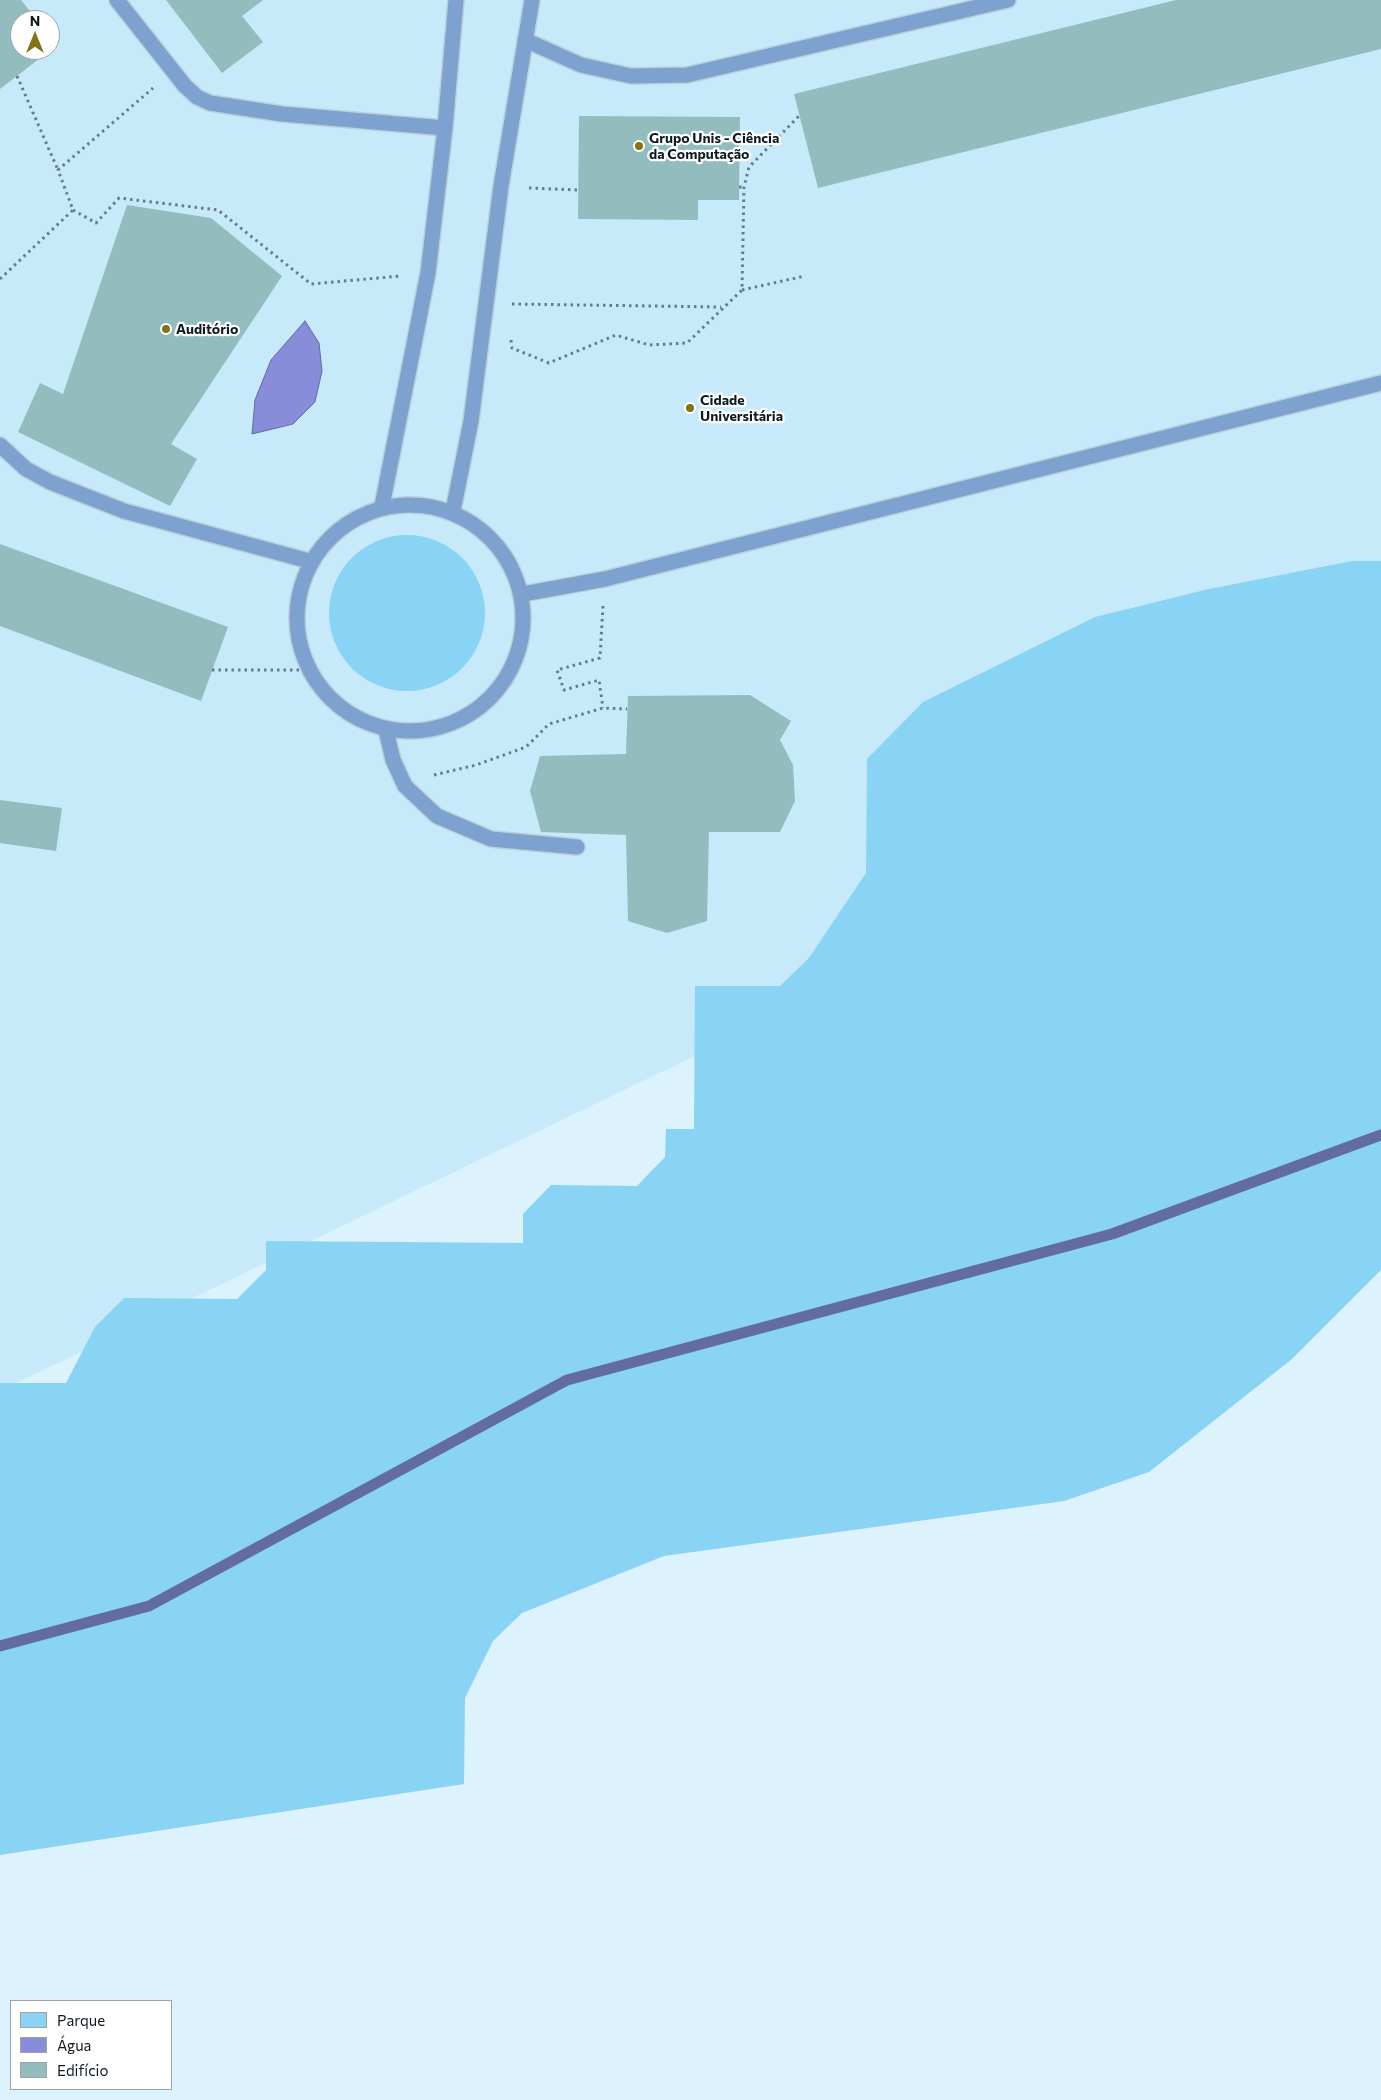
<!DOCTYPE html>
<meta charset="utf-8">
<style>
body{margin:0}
#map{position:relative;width:1381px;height:2100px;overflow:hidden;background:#dcf2fc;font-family:Commissioner,sans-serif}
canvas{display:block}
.legend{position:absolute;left:10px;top:2000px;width:162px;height:90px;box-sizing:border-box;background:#fff;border:1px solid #9ea4a6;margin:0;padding:6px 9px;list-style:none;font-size:15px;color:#0d1b20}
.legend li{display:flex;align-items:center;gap:10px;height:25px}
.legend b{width:25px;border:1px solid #9ea4a6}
.north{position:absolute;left:10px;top:10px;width:50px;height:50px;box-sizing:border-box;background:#fff;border:1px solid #9ea4a6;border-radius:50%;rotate:0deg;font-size:14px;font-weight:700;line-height:20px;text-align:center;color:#0d1b20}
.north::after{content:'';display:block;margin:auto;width:18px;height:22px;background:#827315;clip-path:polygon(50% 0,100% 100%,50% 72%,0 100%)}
</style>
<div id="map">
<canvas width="1381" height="2100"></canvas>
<ul class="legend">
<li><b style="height:14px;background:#89d3f4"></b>Parque</li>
<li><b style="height:14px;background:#878dd9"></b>Água</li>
<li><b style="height:14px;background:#93bcbf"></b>Edifício</li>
</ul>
<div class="north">N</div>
</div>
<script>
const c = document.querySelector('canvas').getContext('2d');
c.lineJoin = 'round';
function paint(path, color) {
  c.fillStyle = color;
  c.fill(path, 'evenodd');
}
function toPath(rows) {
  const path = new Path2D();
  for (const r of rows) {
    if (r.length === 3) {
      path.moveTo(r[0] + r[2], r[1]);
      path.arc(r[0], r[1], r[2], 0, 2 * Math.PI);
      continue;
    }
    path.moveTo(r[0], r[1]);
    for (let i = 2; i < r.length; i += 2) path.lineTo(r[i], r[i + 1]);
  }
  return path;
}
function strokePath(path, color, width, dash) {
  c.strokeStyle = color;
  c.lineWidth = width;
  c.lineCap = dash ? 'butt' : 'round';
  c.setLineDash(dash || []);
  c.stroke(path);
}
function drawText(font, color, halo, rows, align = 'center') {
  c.font = font + ' Commissioner,sans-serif';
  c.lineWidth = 4.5;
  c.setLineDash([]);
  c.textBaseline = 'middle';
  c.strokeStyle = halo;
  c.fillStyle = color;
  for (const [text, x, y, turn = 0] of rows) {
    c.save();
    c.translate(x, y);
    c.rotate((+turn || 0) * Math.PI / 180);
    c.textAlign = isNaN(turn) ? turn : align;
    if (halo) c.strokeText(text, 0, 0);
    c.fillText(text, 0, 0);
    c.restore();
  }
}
paint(toPath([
 [0,0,1381,0,1381,767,846,983,0,1391],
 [20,20,50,20,50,50,20,50]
]), '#c7eafb');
paint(toPath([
 [407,613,78],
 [1352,561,1381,561,1381,1270,1292,1359,1149,1472,1064,1501,664,1556,522,1613,493,1641,465,1698,464,1784,0,1855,0,1383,66,1383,95,1327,124,1298,237,1299,266,1270,266,1241,523,1243,523,1214,551,1185,637,1186,665,1157,666,1129,694,1129,695,986,780,986,809,958,866,873,867,759,923,702,1095,617,1209,589]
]), '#89d3f4');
const water = toPath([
 [305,321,319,343,322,371,315,402,293,424,252,434,255,400,271,360,305,321]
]);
paint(water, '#878dd9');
strokePath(water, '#626ba2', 1);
strokePath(toPath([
 [0,1646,149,1606,567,1380,1112,1234,1381,1135]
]), '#626ba2', 11);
paint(toPath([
 [0,0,21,0,37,20,20,20,20,50,50,50,50,36,57,45,0,89],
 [166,0,263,0,242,16,263,42,222,73],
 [1176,0,1381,0,1381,49,818,188,794,94],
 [579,116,740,117,739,200,698,200,698,220,578,219],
 [127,205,211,218,282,276,171,444,197,459,170,506,18,432,40,383,63,394],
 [0,544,228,627,201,701,0,626],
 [750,695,791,721,780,740,793,765,795,801,780,832,709,832,707,921,667,933,628,921,626,835,541,832,530,791,540,756,626,754,628,696],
 [0,800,62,808,56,851,0,843]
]), '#93bcbf');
const lane = toPath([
 [117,0,185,86,197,97,210,103,282,114,445,128],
 [525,40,581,65,631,76,687,75,1008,0],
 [0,445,26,469,50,482,124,511,309,561],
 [410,618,113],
 [382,506,428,273,445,128,456,0],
 [453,511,471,421,501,186,532,0],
 [523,594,605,579,1381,383],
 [386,730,393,760,405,786,437,816,491,839,577,847]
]);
strokePath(lane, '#bbd0d9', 18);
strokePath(toPath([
 [17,76,58,170],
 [739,187,744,187],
 [529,188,578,190],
 [73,210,96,223,119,198,218,210,311,284,401,276],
 [0,279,73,210,58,170,153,88],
 [742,290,805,276],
 [512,304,721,307],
 [511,340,512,348,549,363,616,335,649,345,687,343,742,290,744,187,749,167,799,116],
 [603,606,600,658,557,670,564,690,599,680,603,708],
 [212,670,307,670],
 [434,775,476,765,526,747,549,724,603,708,627,709]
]), '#6a7c83', 3, [2.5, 4]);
strokePath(lane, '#7da2cf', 15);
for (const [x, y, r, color] of [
 [639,146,5,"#827315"],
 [166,329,5,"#827315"],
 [690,408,5,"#827315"]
]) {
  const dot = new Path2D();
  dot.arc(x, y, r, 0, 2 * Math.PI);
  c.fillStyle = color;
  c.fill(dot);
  strokePath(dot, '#fff', 2);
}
drawText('bold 14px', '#0d1b20', '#fff', [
 ["Grupo Unis - Ciência",649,138],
 ["da Computação",649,154],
 ["Auditório",176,329],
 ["Cidade",700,400],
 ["Universitária",700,416]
], 'left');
</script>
